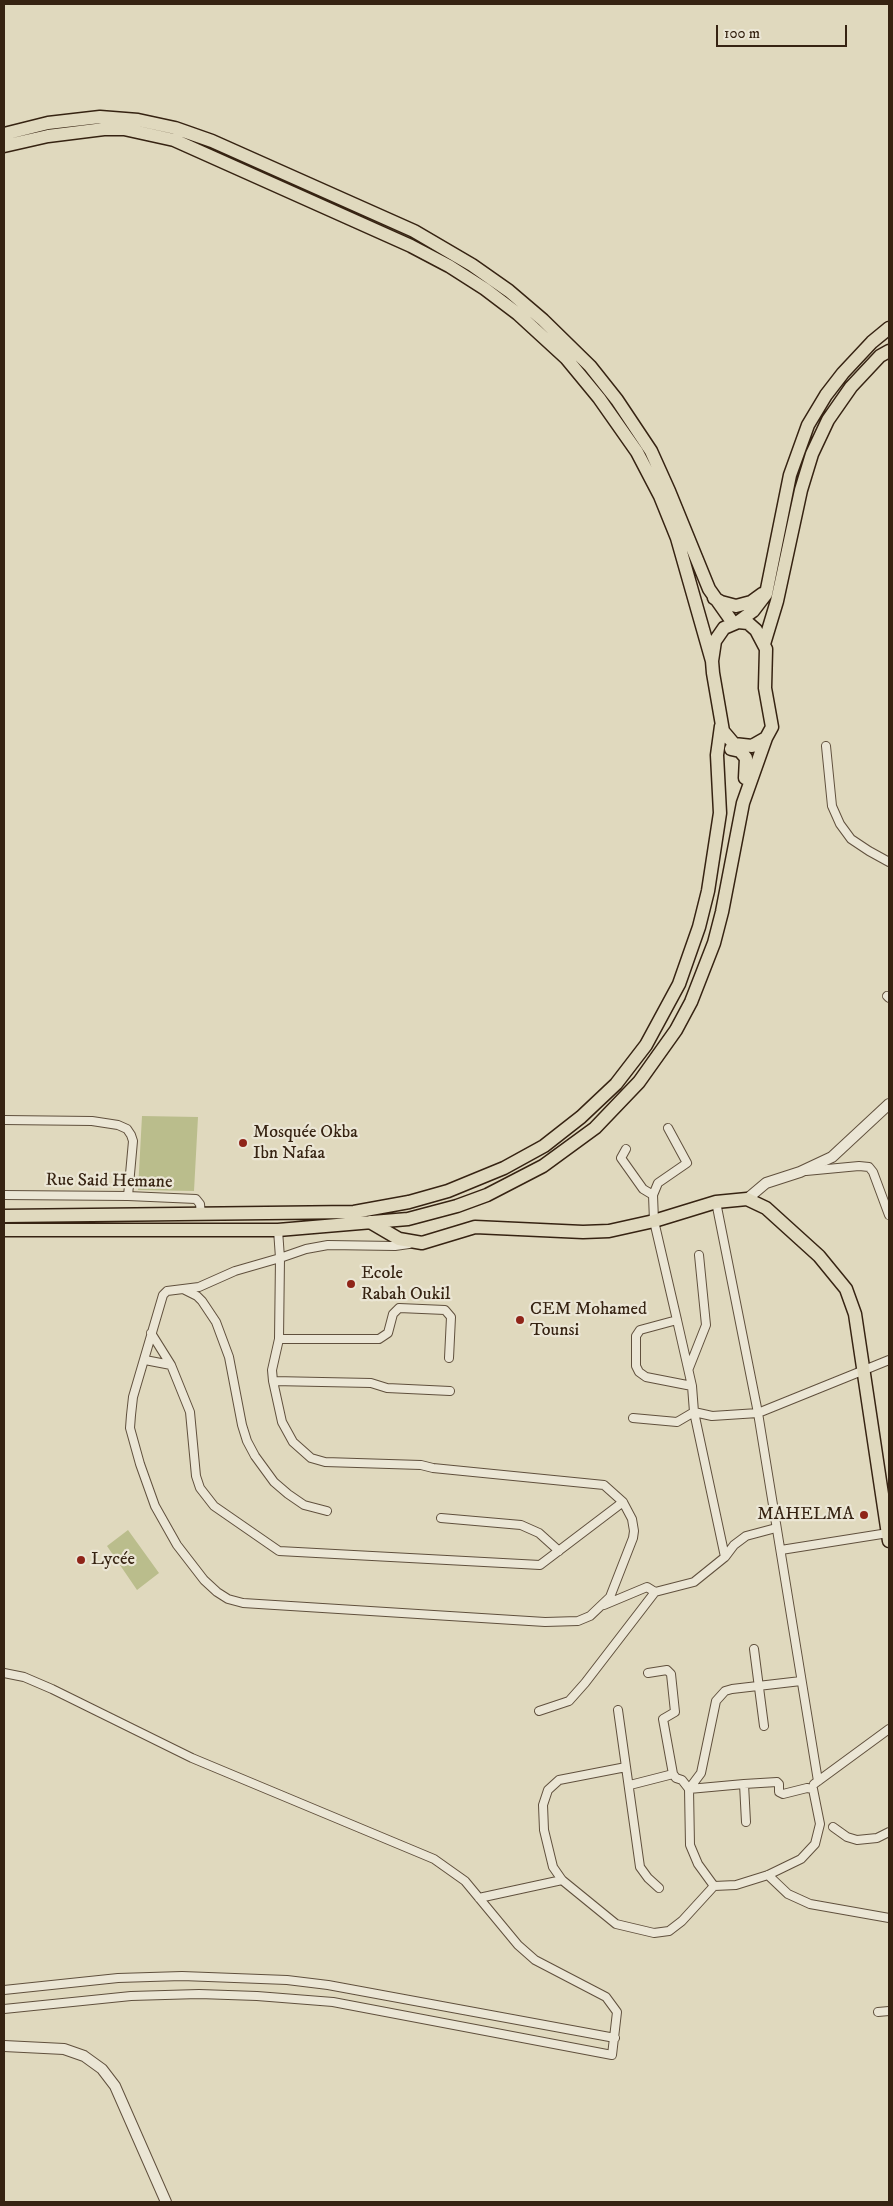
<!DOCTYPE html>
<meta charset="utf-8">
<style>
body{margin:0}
#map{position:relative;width:893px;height:2206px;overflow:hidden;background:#e0d9be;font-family:"IM FELL DW Pica",serif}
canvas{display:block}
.frame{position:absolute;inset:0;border:5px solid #362312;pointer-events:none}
.scale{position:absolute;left:716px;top:25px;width:131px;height:22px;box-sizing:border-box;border:2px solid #362312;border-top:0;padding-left:6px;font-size:15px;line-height:18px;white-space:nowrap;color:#362312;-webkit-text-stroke:4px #ebe6d5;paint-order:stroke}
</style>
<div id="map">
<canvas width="893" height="2206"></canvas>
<div class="frame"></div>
<div class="scale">100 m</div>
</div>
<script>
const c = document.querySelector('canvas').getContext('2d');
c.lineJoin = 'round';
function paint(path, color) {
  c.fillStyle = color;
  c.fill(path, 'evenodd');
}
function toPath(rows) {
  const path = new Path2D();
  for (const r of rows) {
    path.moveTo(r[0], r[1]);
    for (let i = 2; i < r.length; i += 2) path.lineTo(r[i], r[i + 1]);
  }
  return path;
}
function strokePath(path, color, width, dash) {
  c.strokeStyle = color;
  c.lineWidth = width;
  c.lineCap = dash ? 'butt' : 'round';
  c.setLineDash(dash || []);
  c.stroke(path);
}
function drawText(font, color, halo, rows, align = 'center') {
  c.font = font + ' "IM FELL DW Pica",serif';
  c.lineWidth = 4.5;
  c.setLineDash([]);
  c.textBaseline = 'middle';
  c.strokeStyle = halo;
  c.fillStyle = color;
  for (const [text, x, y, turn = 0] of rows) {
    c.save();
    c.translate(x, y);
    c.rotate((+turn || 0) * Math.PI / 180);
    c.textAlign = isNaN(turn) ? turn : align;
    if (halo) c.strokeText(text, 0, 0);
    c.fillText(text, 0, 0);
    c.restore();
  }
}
paint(toPath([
 [142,1116,198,1117,194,1191,138,1190],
 [128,1530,159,1573,137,1590,107,1546]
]), '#babd8c');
const minor = toPath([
 [826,746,832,806,840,824,851,839,869,851,889,862],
 [887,996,889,998],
 [4,1120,92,1121,118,1125,127,1129,131,1135,133,1141,128,1196],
 [806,1171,859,1166,869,1167,873,1172,889,1215],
 [4,1195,128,1196,196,1199,200,1204,201,1215],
 [653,1195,658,1183,687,1163,668,1128],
 [716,1202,758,1413,818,1781],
 [278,1230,280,1258,279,1339,272,1370,273,1381,282,1422,293,1442,311,1458,325,1462,421,1465,433,1468,604,1485,623,1502,632,1519,634,1531,633,1538,610,1597,590,1616,578,1621,545,1622,243,1603,228,1599,217,1592,204,1580,177,1545,155,1506,140,1464,130,1428,131,1415,133,1397,163,1295,167,1291,199,1287,235,1271,280,1258,306,1249,328,1245,395,1246,409,1244],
 [185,1290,197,1296,202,1301,216,1322,229,1357,242,1425,247,1441,255,1456,274,1482,288,1494,304,1505,327,1511],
 [677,1320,692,1386],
 [279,1339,379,1339,388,1333,393,1314,399,1308,445,1310,451,1317,449,1358],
 [145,1360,171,1365,151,1333],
 [171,1365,190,1412,196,1476,200,1488,214,1506,279,1551,540,1565,623,1502],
 [689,1368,706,1325,699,1255],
 [273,1381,371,1383,387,1388,450,1391],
 [633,1418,677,1422,694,1412,712,1416,758,1413,889,1360],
 [441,1518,521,1525,539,1533,559,1551],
 [781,1550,888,1533],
 [725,1557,734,1545,746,1536,776,1528],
 [604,1605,647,1587,655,1592],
 [754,1649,764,1726],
 [4,1673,24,1677,52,1689,192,1758,434,1859,465,1881,518,1945,535,1960,606,1997,617,2012,612,2055,333,2002,257,1996,199,1994,131,1996,4,2009],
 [648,1673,667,1670,671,1674,675,1712,663,1719,673,1774],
 [618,1710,626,1767],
 [539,1711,569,1701,585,1683,655,1592,694,1582,725,1557,694,1412,692,1386,646,1377,639,1372,636,1366,636,1336,640,1330,677,1320,654,1221,653,1195,643,1189,621,1158,626,1149],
 [814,1784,889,1729],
 [630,1785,673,1774,676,1778,682,1780,689,1789,744,1784,746,1822],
 [833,1827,847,1837,857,1840,877,1838,889,1832],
 [768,1875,788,1894,810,1904,889,1918],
 [714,1886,698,1864,690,1845,689,1789,701,1773,716,1701,725,1691,732,1689,801,1681],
 [659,1888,648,1878,640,1867,626,1767,559,1780,548,1790,543,1805,544,1830,553,1867,562,1880,616,1924,654,1933,669,1931,682,1921,714,1886,736,1885,768,1875,801,1859,815,1844,820,1824,813,1789,807,1788,783,1794,779,1792,779,1784,777,1782,744,1784],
 [479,1898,562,1880],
 [4,1990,118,1978,182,1976,287,1980,328,1985,615,2038],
 [878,2012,889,2011]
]);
const tertiary = toPath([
 [747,1199,766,1183,800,1172,832,1157,889,1104],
 [4,2046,64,2049,84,2056,102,2069,115,2086,166,2202]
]);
const primary = toPath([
 [4,134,48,123,100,117,138,120,175,128,212,141,414,231,472,265,509,291,543,320,590,366,617,400,651,451,669,491,709,589,733,623],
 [4,146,48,136,104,129,124,129,174,140,411,246,449,266,485,289,518,314,566,358,599,398,637,452,660,496,677,538,712,661],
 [714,598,721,602,736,606,751,602,762,594],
 [738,622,753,611,766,594,790,475,808,425,826,395,843,373,872,342,889,328],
 [738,622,748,623,756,630,766,649,765,688,772,727,766,738,752,746,734,744,723,731,713,673,712,661,715,641,724,628,738,622],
 [764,644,777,601,801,490,812,454,828,420,851,387,880,356,889,351],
 [731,749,740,751,746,758,745,778],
 [4,1216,354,1212,409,1202,448,1191,504,1168,544,1146,581,1117,616,1084,646,1045,679,984,699,927,708,891,720,813,717,755,721,726],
 [370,1222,399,1239,422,1243,475,1227,583,1232,609,1231,654,1221,716,1202,747,1199,766,1208,819,1256,846,1289,855,1314,889,1541],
 [4,1230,278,1230,408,1219,457,1206,487,1195,543,1166,595,1128,639,1082,676,1030,691,1002,714,943,722,912,743,803,766,738]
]);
strokePath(minor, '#60503d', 10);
strokePath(tertiary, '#60503d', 12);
strokePath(primary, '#362312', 15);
strokePath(minor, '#ebe6d5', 8);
strokePath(tertiary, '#ebe6d5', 10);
strokePath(primary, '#e0d9be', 12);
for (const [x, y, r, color] of [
 [243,1143,5,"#8f2418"],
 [351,1284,5,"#8f2418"],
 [520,1320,5,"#8f2418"],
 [864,1515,5,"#8f2418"],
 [81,1560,5,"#8f2418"]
]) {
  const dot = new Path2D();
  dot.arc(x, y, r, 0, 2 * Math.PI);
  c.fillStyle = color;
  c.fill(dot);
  strokePath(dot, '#ebe6d5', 2);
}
drawText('18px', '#362312', '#ebe6d5', [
 ["Mosquée Okba",253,1133],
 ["Ibn Nafaa",253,1154],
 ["Ecole",361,1274],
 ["Rabah Oukil",361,1295],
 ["CEM Mohamed",530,1310],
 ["Tounsi",530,1331],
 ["MAHELMA",854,1515,"right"],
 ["Lycée",91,1560]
], 'left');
drawText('18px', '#362312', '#ebe6d5', [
 ["Rue Said Hemane",109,1182,1]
]);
</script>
